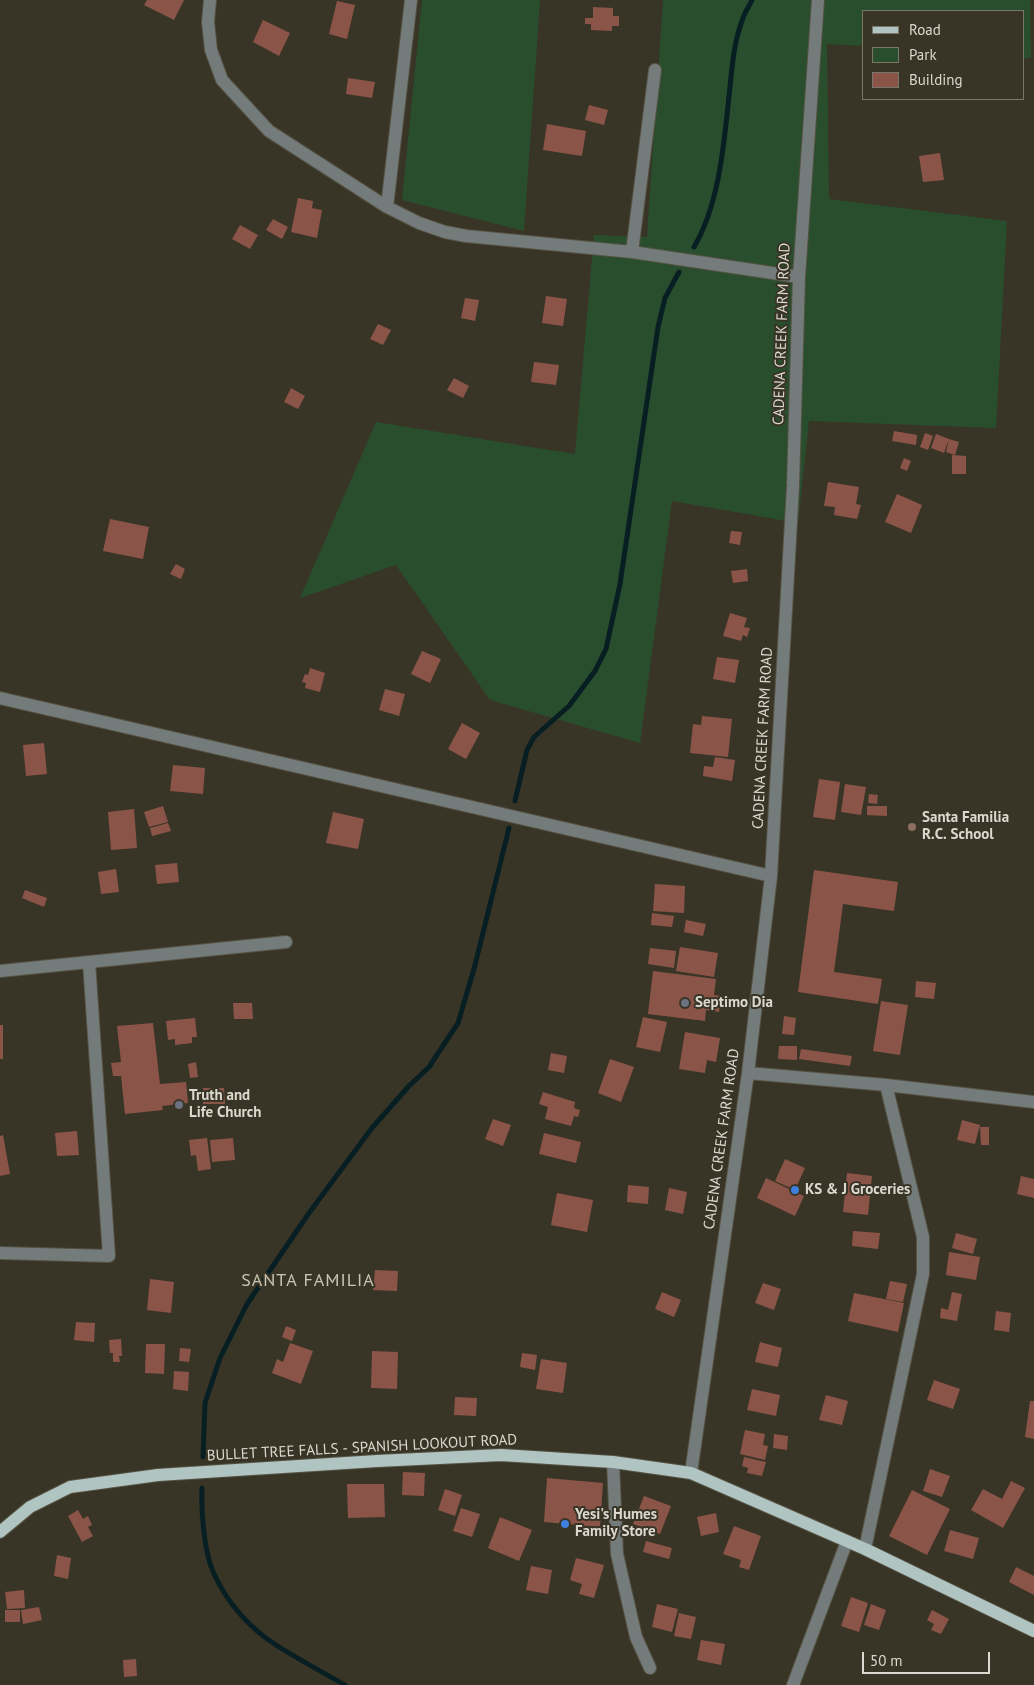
<!DOCTYPE html>
<html>
<head>
<meta charset="utf-8">
<style>
	body { margin:0 }
	#map { position:relative; width:1034px; height:1685px; overflow:hidden; background:#393526; font-family:"PT Sans",sans-serif }
	canvas { display:block }
	.legend { position:absolute; left:862px; top:10px; width:162px; height:90px; box-sizing:border-box; background:#393526; border:1px solid #7a766a; margin:0; padding:6px 9px; list-style:none; font-size:15px; color:#dbd8cf }
	.legend li { display:flex; align-items:center; gap:10px; height:25px }
	.legend b { width:25px; border:1px solid #7a766a }
	.scale { position:absolute; left:862px; top:1652px; width:128px; height:22px; box-sizing:border-box; border:2px solid #dbd8cf; border-top:0; padding-left:6px; font-size:15px; line-height:18px; white-space:nowrap; color:#dbd8cf; -webkit-text-stroke:4px #393526; paint-order:stroke }
</style>
</head>
<body>
<div id="map">
<canvas width="1034" height="1685"></canvas>
<ul class="legend">
<li><b style="height:6px;background:#b0c4c1"></b>Road</li>
<li><b style="height:14px;background:#294e2d"></b>Park</li>
<li><b style="height:14px;background:#8b5448"></b>Building</li>
</ul>
<div class="scale">50 m</div>
</div>
<script>
const context = document.querySelector('canvas').getContext('2d');
context.lineJoin = 'round';
function fillPath(path, color) { context.fillStyle = color; context.fill(path, 'evenodd'); }
function stroke(path, color, width, dash) { context.strokeStyle = color; context.lineWidth = width; context.lineCap = dash ? 'butt' : 'round'; context.setLineDash(dash || []); context.stroke(path); }
function drawText(font, color, halo, rows, align = 'center') {
  context.font = font + ' "PT Sans",sans-serif'; context.lineWidth = 4; context.setLineDash([]); context.textBaseline = 'middle'; context.strokeStyle = halo; context.fillStyle = color; for (const [text, x, y, turn = 0] of rows) {
    context.save(); context.translate(x, y); context.rotate((+turn || 0) * Math.PI / 180); context.textAlign = isNaN(turn) ? turn : align; if (halo) context.strokeText(text, 0, 0); context.fillText(text, 0, 0); context.restore();
  }
}
fillPath(new Path2D(`
	M422 0H540L524 231 402 200Z
	M663 0H1030L1031 58H1023V11H863V46L827 44 829 199 1007 221 996 428 809 421 798 523 672 501 640 743 490 700 396 565 300 598 376 422 575 454 594 235 647 237Z`), '#294e2d');
stroke(new Path2D(`
	M694 247C719 205 724 144 729 96 732 70 733 45 742 21 744 13 749 7 752 0
	M515 801 527 750 534 737 569 706 595 671 606 649 620 584 658 327 665 298 679 272
	M203 1457 205 1403 220 1358 247 1304 309 1213 372 1128 408 1087 429 1067 458 1023 474 969 509 828
	M202 1488C201 1511 204 1553 214 1574 227 1602 249 1628 276 1645 298 1659 322 1672 345 1685`), '#071f23', 5);
fillPath(new Path2D(`
	M147 0H184L174 20 144 5Z
	M337 1 355 5 347 39 329 34Z
	M593 7 613 8V16H619V26H612V31L591 30V24H585V18H593Z
	M263 20 290 33 279 56 253 42Z
	M348 78 375 82 372 98 346 94Z
	M589 105 608 110 604 125 585 120Z
	M547 124 586 131 582 156 543 150Z
	M940 153 944 180 923 182 919 156Z
	M298 198 313 201 312 208 322 210 317 238 291 232Z
	M273 219 288 227 282 239 266 230Z
	M240 225 258 235 250 249 232 239Z
	M546 296 567 299 563 326 542 323Z
	M465 298 479 300 475 321 461 318Z
	M378 324 391 330 383 345 370 339Z
	M534 362 559 365 556 385 531 382Z
	M454 378 469 386 463 398 447 390Z
	M291 388 305 396 298 409 284 402Z
	M894 431 917 435 916 445 892 441Z
	M925 433 933 436 928 450 920 447Z
	M936 434 949 439 944 453 931 448Z
	M949 439 959 442 955 455 946 452Z
	M952 455 966 456V474H952Z
	M904 458 911 461 907 471 900 468Z
	M828 482 859 487 856 504 861 505 857 519 834 515 835 507 824 506Z
	M897 494 922 505 911 533 885 522Z
	M110 519 149 527 143 559 103 551Z
	M731 531 742 532 740 545 729 543Z
	M176 564 185 569 181 579 170 574Z
	M747 569 748 581 733 583 731 571Z
	M730 613 747 618 744 627 750 628 747 637 743 635 741 641 723 636Z
	M422 651 441 659 430 683 411 674Z
	M717 657 739 660 735 683 713 679Z
	M310 668 325 673 320 692 305 688 306 683 302 682 305 674 308 675Z
	M385 689 405 694 399 716 379 710Z
	M702 716 732 719 728 757 690 753 693 724 701 725Z
	M462 723 480 733 466 759 448 749Z
	M44 743 47 774 26 776 23 745Z
	M715 757 735 760 732 781 703 776 704 766 713 767Z
	M173 765 205 768 203 794 170 791Z
	M819 779 840 782 835 820 813 817Z
	M845 784 866 787 861 815 841 812Z
	M869 794 878 795 877 804 868 803Z
	M163 806 168 822 149 827 144 812Z
	M867 806H887V816L867 815Z
	M134 809 137 848 111 850 108 812Z
	M333 812 364 819 358 849 326 843Z
	M168 823 171 831 152 836 150 828Z
	M177 863 179 882 157 884 155 865Z
	M116 869 119 892 101 894 98 872Z
	M814 870 898 882 894 911 843 904 834 972 882 979 878 1004 798 992Z
	M655 884 685 886 684 913 653 911Z
	M25 890 47 898 44 907 22 898Z
	M652 913 674 916 672 927 651 925Z
	M686 920 706 924 703 936 684 932Z
	M680 947 718 953 714 977 676 971Z
	M650 948 676 951 674 968 648 964Z
	M653 971 716 979 714 995 721 996 719 1012 706 1010 705 1021 648 1014Z
	M916 981 936 983 934 999 915 997Z
	M881 1001 908 1005 900 1055 873 1051Z
	M233 1003H252L253 1019H234Z
	M784 1016 796 1018 794 1035 782 1034Z
	M643 1017 667 1022 660 1052 636 1047Z
	M195 1018 197 1037H192V1043L175 1045V1039L168 1040 166 1021Z
	M153 1023 160 1084 186 1082 188 1103 162 1106 163 1110 125 1114 121 1076H113L111 1063 121 1062 117 1026Z
	M0 1025H3V1059H0Z
	M685 1032 720 1038 716 1062 707 1060 705 1073 679 1069Z
	M779 1046H797V1060L778 1059Z
	M801 1049 852 1056 850 1066 799 1059Z
	M551 1053 567 1056 564 1073 548 1070Z
	M610 1059 634 1067 621 1102 598 1093Z
	M196 1062 198 1077 190 1078 188 1064Z
	M203 1088H224L225 1104H203Z
	M543 1092 575 1102 574 1108 580 1110 578 1117 574 1116 571 1126 545 1119 548 1107 539 1104Z
	M493 1119 511 1125 503 1146 485 1139Z
	M962 1120 980 1125 975 1144 957 1140Z
	M980 1127H989V1145H981Z
	M77 1131 79 1155 57 1156 55 1133Z
	M544 1133 581 1142 576 1163 539 1154Z
	M3 1135 10 1174 0 1176V1136Z
	M207 1138 211 1169 198 1171 196 1155 191 1156 189 1140Z
	M233 1138 235 1160 212 1162 210 1140Z
	M785 1159 805 1168 795 1190 775 1181Z
	M847 1173 872 1176 868 1215 843 1212Z
	M1021 1176 1034 1179V1198L1017 1194Z
	M766 1178 804 1196 795 1216 757 1198Z
	M628 1185 649 1187 648 1204 627 1202Z
	M669 1188 687 1192 683 1214 665 1210Z
	M557 1193 593 1200 587 1232 551 1225Z
	M853 1231 880 1233 878 1249 852 1246Z
	M956 1233 977 1239 973 1254 952 1248Z
	M949 1252 980 1257 976 1280 946 1275Z
	M375 1270 398 1271 397 1291 373 1290Z
	M150 1279 174 1282 171 1313 147 1310Z
	M890 1281 907 1284 903 1302 886 1299Z
	M763 1283 781 1289 774 1310 755 1303Z
	M662 1292 681 1300 674 1317 655 1309Z
	M952 1292 962 1294 957 1321 940 1318 941 1308 948 1310Z
	M854 1293 904 1303 898 1332 848 1321Z
	M996 1311 1011 1313 1009 1332 994 1330Z
	M76 1322 95 1323 94 1342 74 1340Z
	M286 1326 296 1330 292 1341 282 1337Z
	M121 1339 122 1356H119L120 1362H113V1353H110L109 1340Z
	M760 1342 782 1348 778 1367 755 1362Z
	M290 1343 313 1351 301 1384 272 1373 277 1359 283 1362Z
	M146 1344H165L164 1374 145 1373Z
	M180 1348 191 1349 189 1362 179 1361Z
	M372 1351 398 1352 397 1389 371 1388Z
	M522 1353 537 1355 535 1370 520 1367Z
	M541 1359 567 1363 563 1393 536 1389Z
	M174 1371 189 1372 188 1391 173 1389Z
	M934 1380 960 1389 953 1409 927 1400Z
	M752 1389 780 1395 776 1416 747 1410Z
	M826 1395 848 1401 842 1425 819 1420Z
	M455 1397 477 1398 476 1416 454 1415Z
	M1030 1401H1034V1439L1025 1437Z
	M745 1430 765 1434 763 1445 768 1446 765 1460 740 1454Z
	M774 1434 788 1436 787 1450 773 1448Z
	M744 1457 766 1462 762 1476 747 1473 748 1468 742 1466Z
	M930 1469 950 1476 942 1497 923 1491Z
	M403 1472 425 1473 424 1496 402 1495Z
	M547 1478 603 1483 600 1527 544 1522Z
	M1011 1481 1025 1488 1003 1528 971 1510 983 1489 1002 1499Z
	M347 1484H384L385 1517 348 1518Z
	M445 1489 462 1495 455 1516 438 1510Z
	M912 1490 950 1509 927 1555 889 1536Z
	M644 1496 671 1506 660 1534 633 1524Z
	M461 1508 480 1514 472 1537 453 1531Z
	M78 1510 83 1519 88 1516 92 1525 88 1527 93 1536 82 1542 68 1516Z
	M716 1513 719 1532 701 1536 697 1517Z
	M500 1517 532 1530 519 1561 488 1548Z
	M734 1526 761 1536 749 1570 739 1567 741 1560 723 1554Z
	M950 1530 979 1538 973 1559 944 1551Z
	M646 1541 672 1548 669 1559 643 1552Z
	M57 1555 71 1558 68 1579 54 1576Z
	M576 1558 604 1565 594 1598 579 1594 582 1584 570 1580Z
	M531 1566 552 1570 548 1594 526 1590Z
	M1016 1567 1034 1576V1595L1009 1582Z
	M24 1590 25 1608 7 1609 5 1592Z
	M851 1597 868 1603 859 1632 841 1626Z
	M657 1604 678 1609 672 1632 652 1627Z
	M871 1604 886 1610 879 1630 864 1625Z
	M39 1607 42 1620 23 1624 21 1610Z
	M5 1610H20V1622H5Z
	M932 1610 949 1619 941 1634 931 1630 934 1624 927 1620Z
	M679 1613 696 1617 691 1639 674 1636Z
	M701 1640 725 1644 721 1665 697 1660Z
	M136 1659 137 1676 124 1677 123 1660Z`), '#8b5448');
const minor = new Path2D(`
	M210 0 208 22 211 50 222 80 269 131 387 207 419 223 445 232 466 236 632 252 799 277
	M387 207 411 0
	M632 252 655 70
	M0 698 771 876
	M0 971 286 942
	M748 1073 886 1085 1034 1102
	M0 1253 109 1256 89 962
	M613 1462 617 1554 636 1637 650 1668
	M691 1473 748 1073 771 876 793 486 799 277 818 0
	M865 1549 923 1274V1237L886 1085
	M793 1685 847 1541`);
const major = new Path2D(`
	M0 1532 30 1507 70 1487 158 1475 377 1461 501 1455 613 1462 691 1473 865 1549 1034 1631`);
stroke(minor, '#565244', 14);
stroke(major, '#565244', 14);
stroke(minor, '#737c7b', 12);
stroke(major, '#b0c4c1', 12);
for (const [x, y, r, color] of [
	[912,827,5,"#8d6e63"],
	[685,1003,5,"#6b7280"],
	[179,1105,5,"#6b7280"],
	[795,1190,5,"#3f7fe0"],
	[565,1524,5,"#3f7fe0"]
]) { const dot = new Path2D(); dot.arc(x, y, r, 0, 2 * Math.PI); context.fillStyle = color; context.fill(dot); stroke(dot, '#393526', 2); }
drawText('15px', '#dbd8cf', '#393526', [
	["CADENA CREEK FARM ROAD",782,334,-88],
	["CADENA CREEK FARM ROAD",763,738,-87],
	["CADENA CREEK FARM ROAD",722,1139,-82],
	["BULLET TREE FALLS - SPANISH LOOKOUT ROAD",362,1448,-3]
]);
drawText('bold 15px', '#dbd8cf', '#393526', [
	["Santa Familia",922,818],
	["R.C. School",922,835],
	["Septimo Dia",695,1003],
	["Truth and",189,1096],
	["Life Church",189,1113],
	["KS & J Groceries",805,1190],
	["Yesi's Humes",575,1515],
	["Family Store",575,1532]
], 'left');
context.letterSpacing = '1px';
drawText('18px', '#cbc6b3', '#393526', [
	["SANTA FAMILIA",308,1281]
]);
context.letterSpacing = '0px';
</script>
</body>
</html>
